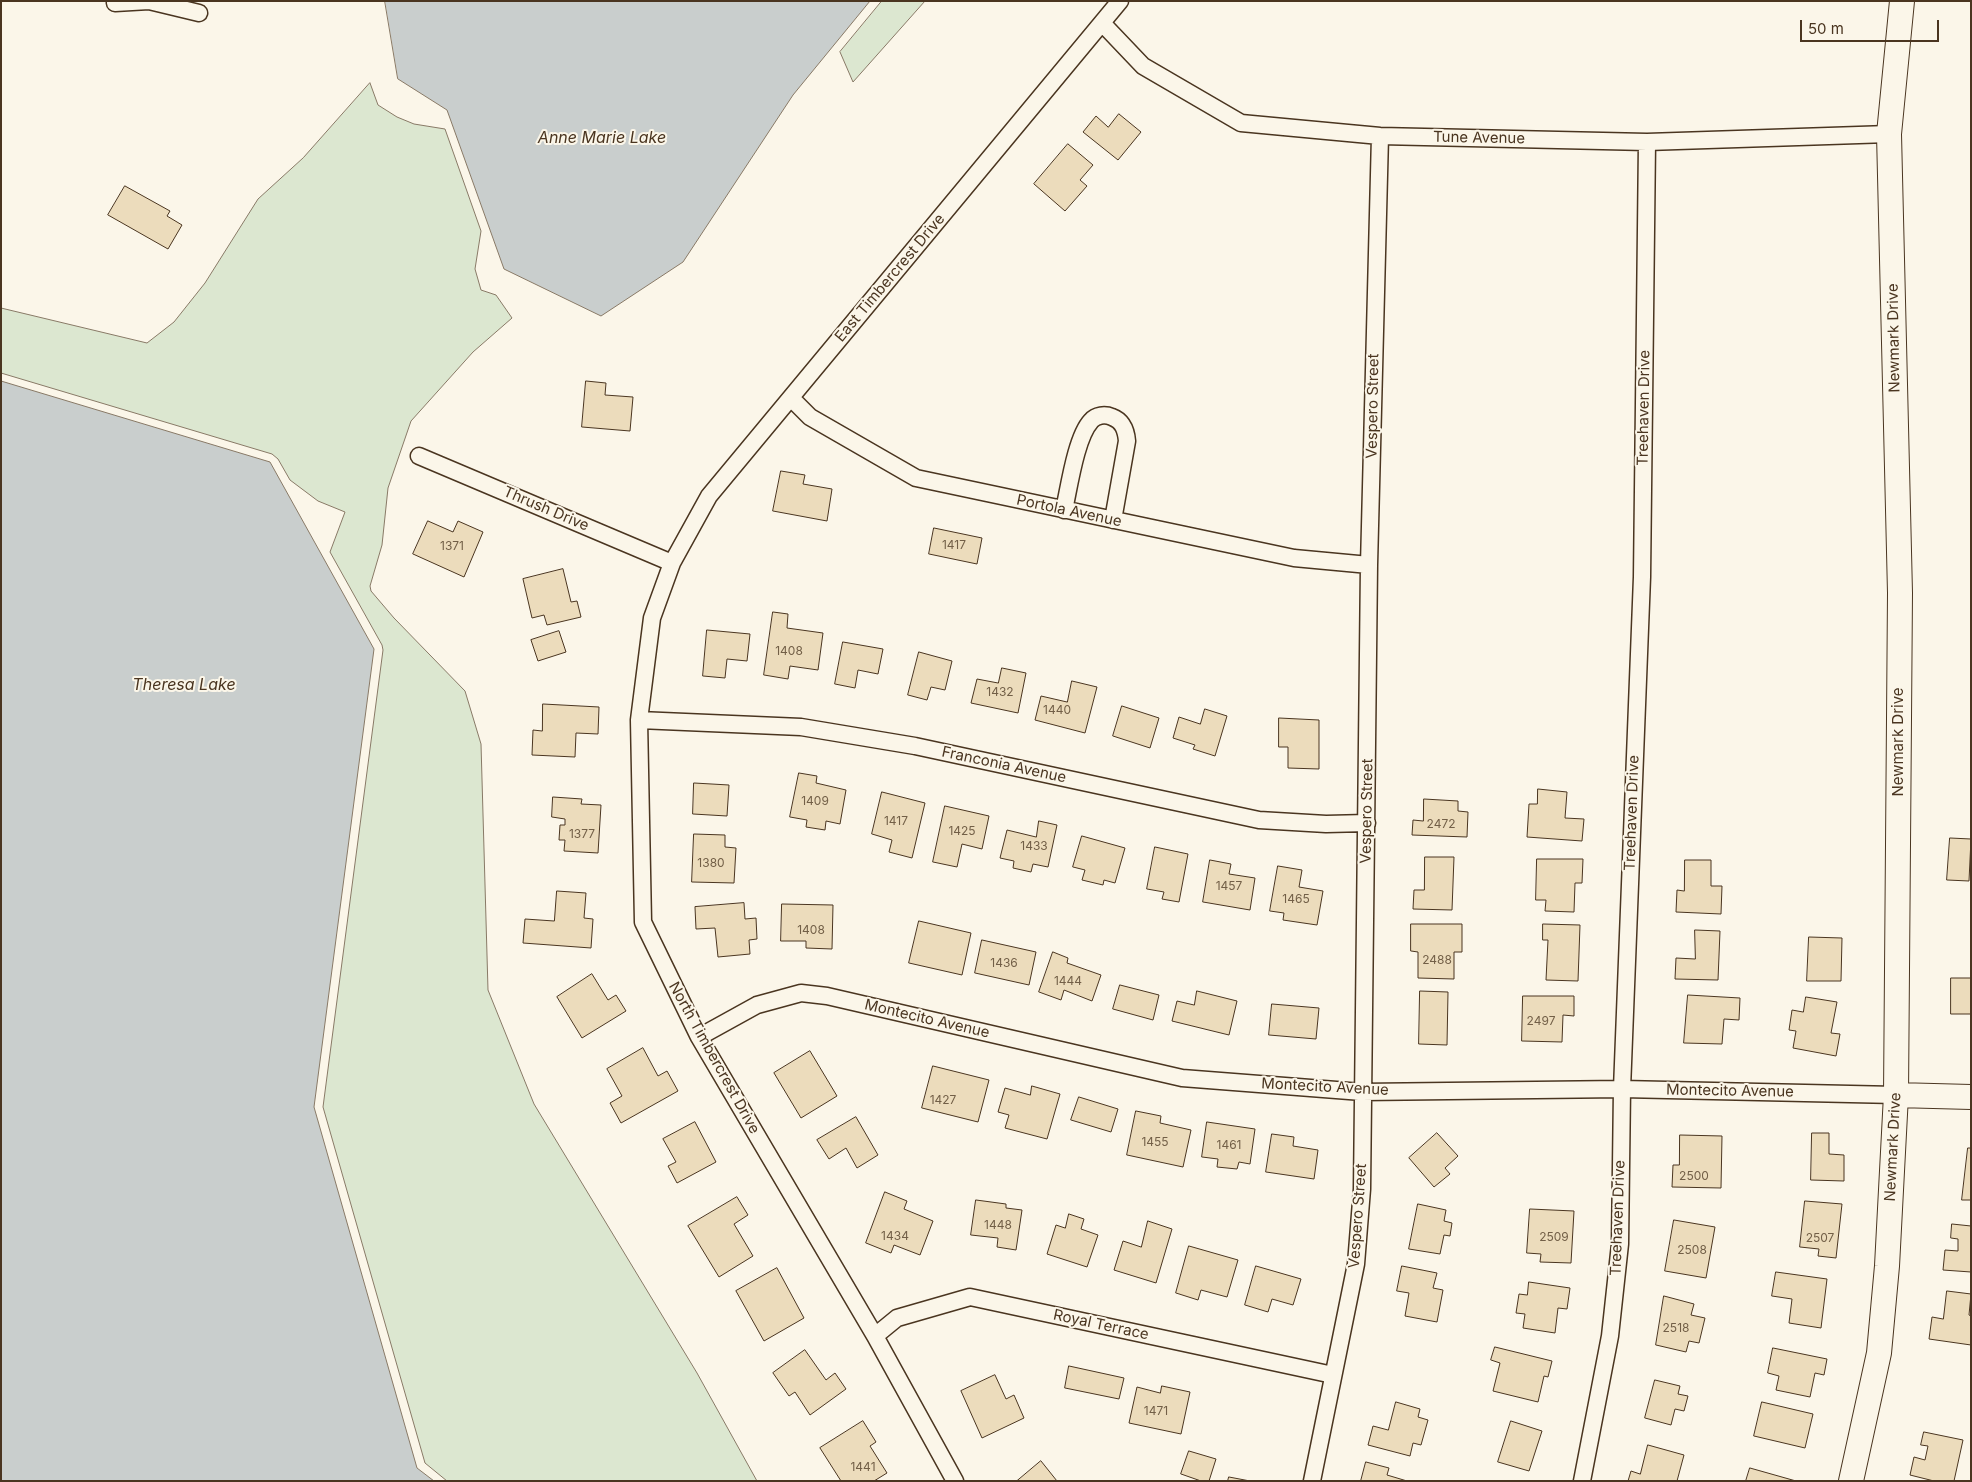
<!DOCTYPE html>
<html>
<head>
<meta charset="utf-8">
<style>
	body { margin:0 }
	#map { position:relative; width:1972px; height:1482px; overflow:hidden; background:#fbf6e9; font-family:Inter,sans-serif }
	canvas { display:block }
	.frame { position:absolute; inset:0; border:2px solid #4a3520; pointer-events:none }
	.scale { position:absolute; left:1800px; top:20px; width:139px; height:22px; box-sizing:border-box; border:2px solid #4a3520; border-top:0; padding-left:6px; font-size:15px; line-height:18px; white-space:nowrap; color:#4a3520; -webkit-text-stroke:4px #fbf6e9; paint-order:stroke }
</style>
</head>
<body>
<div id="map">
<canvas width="1972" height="1482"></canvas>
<div class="frame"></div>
<div class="scale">50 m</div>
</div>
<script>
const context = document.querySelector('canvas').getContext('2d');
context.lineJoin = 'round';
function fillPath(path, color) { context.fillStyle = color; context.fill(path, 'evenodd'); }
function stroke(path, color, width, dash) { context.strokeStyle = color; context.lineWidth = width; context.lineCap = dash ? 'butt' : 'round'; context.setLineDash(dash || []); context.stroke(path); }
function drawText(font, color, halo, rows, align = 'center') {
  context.font = font + ' Inter,sans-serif'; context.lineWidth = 4; context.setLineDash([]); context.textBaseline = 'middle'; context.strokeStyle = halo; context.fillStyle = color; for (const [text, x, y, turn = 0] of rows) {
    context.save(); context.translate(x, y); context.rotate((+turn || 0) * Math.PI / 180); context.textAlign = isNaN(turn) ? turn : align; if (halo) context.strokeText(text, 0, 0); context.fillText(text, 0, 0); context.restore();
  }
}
const green = new Path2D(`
	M882 1H925L853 82 840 52Z
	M370 83 378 105 397 117 414 124 445 129 481 231 475 269 481 290 496 295 512 318 473 352 411 421 388 488 382 545 370 586 371 591 394 618 465 691 481 744 488 990 534 1104 697 1373 757 1481H447L425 1463 323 1107 383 650 382 645 330 552 345 512 318 501 290 480 278 459 272 454 1 373V308L147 343 174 322 205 283 258 199 303 158Z`);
fillPath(green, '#dce7d0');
stroke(green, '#887966', 1);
const water = new Path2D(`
	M385 1H870L793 95 683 262 601 316 504 269 447 110 398 79Z
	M1 381 270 462 374 649 314 1107 417 1468 434 1481H1Z`);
fillPath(water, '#c9cecd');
stroke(water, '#887966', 1);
const building = new Path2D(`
	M1119 114 1141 132 1118 160 1083 132 1096 116 1108 127Z
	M1068 144 1093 165 1080 180 1087 186 1065 211 1034 184Z
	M125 186 170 211 167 216 182 225 168 249 108 215Z
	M586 381 606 383 605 395 633 397 630 431 582 427Z
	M781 471 805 475 803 484 832 489 827 521 773 511Z
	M428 521 453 532 458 521 483 532 464 577 413 554Z
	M934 528 982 538 977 564 929 554Z
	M563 569 571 602 577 601 581 617 547 625 544 615 532 618 523 579Z
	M773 612 788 614 787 628 823 633 818 670 790 666 788 679 764 675Z
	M707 630 750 634 747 661 727 659 725 678 703 676Z
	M559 631 566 652 538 661 531 640Z
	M843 642 883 649 878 674 858 670 855 688 835 684Z
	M919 652 952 661 945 690 931 687 927 700 908 695Z
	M1002 668 1026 673 1018 713 971 703 977 679 998 683Z
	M1072 681 1097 687 1085 733 1035 720 1041 696 1067 702Z
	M543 704 599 707 598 734 576 733 575 757 532 755 533 730 542 731Z
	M1122 706 1159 718 1150 748 1113 736Z
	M1205 709 1227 716 1215 756 1193 749 1195 745 1173 738 1179 717 1200 724Z
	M1279 718 1319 720V769L1288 768V747H1279Z
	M799 773 817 776 816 783 846 790 840 824 826 821 825 830 806 827 807 820 790 817Z
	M694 783 729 785 727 816 693 814Z
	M1538 789 1567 792 1565 818 1584 819 1582 841 1527 837 1529 804H1537Z
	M882 792 925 803 912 858 889 852 892 840 872 834Z
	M553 797 582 799 581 804 601 805 598 853 564 851 565 840H559L560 825H565V819L552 817Z
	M1424 799 1458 801V811L1468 812 1467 837 1412 835 1413 820 1423 821Z
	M945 806 989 816 982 849 962 844 957 867 933 862Z
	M1039 821 1057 825 1048 867 1033 864 1031 872 1013 868 1014 861 1000 858 1007 830 1036 837Z
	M694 834 725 835V847L736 848 734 883 692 882Z
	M1082 836 1125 848 1115 883 1104 880 1103 885 1082 880 1085 870 1073 867Z
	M1950 838 1971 839 1969 881 1947 880Z
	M1155 847 1188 854 1179 902 1162 899 1164 892 1147 889Z
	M1425 857H1454L1452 910 1413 909 1414 890H1424Z
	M1537 859H1583L1582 883H1575L1574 912 1545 911 1546 900H1536Z
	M1210 860 1231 864 1229 874 1255 878 1250 910 1203 902Z
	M1685 860H1711V886H1722L1721 914 1676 912 1677 890 1684 891Z
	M1278 866 1302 870 1299 887 1323 891 1317 925 1283 920 1284 913 1270 911Z
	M557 891 586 893 584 918 593 919 591 948 523 943 525 919 554 921Z
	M744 903 745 919 756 918 757 939 749 940 750 954 718 957 715 928 696 929 695 907Z
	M782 904 833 905 832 949 806 948V941H781Z
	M919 921 971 933 962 975 909 963Z
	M1411 924H1462V952H1454V979L1418 978V952L1411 951Z
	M1543 924 1580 925 1578 981 1546 980 1548 940H1543Z
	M1695 930 1720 931 1718 980 1675 979 1676 958 1695 959Z
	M1809 937 1842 938 1841 981H1807Z
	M982 940 1036 952 1029 985 975 973Z
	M1053 952 1068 958 1067 963 1101 975 1092 1001 1064 990 1061 1000 1039 992Z
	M592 974 608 1000 616 995 626 1011 582 1038 557 997Z
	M1951 978H1971V1014H1951Z
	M1120 985 1159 995 1153 1020 1113 1009Z
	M1197 991 1237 1001 1229 1035 1172 1021 1177 1001 1194 1005Z
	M1420 991 1448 992 1447 1045 1419 1044Z
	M1688 995 1740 998 1739 1020 1724 1019 1722 1044 1684 1043Z
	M1523 996H1574V1016L1563 1015 1562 1042 1522 1041Z
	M1806 997 1837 1002 1831 1033 1840 1034 1836 1056 1793 1048 1796 1031 1789 1030 1792 1010 1803 1012Z
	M1272 1004 1319 1008 1316 1039 1269 1035Z
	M643 1048 658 1076 667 1071 678 1091 621 1123 610 1103 622 1096 607 1069Z
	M810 1051 837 1096 801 1118 774 1073Z
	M933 1066 989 1080 978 1122 922 1108Z
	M1032 1086 1060 1094 1047 1139 1005 1128 1009 1115 998 1112 1005 1088 1030 1095Z
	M1079 1097 1118 1109 1111 1132 1071 1120Z
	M1136 1111 1161 1116 1160 1123 1191 1130 1183 1167 1127 1155Z
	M856 1117 878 1155 857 1168 846 1148 829 1159 817 1140Z
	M695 1122 716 1162 677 1183 668 1166 676 1162 663 1139Z
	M1207 1122 1255 1129 1250 1164 1239 1162 1237 1169 1217 1167 1218 1159 1202 1157Z
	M1437 1133 1458 1156 1445 1168 1450 1174 1434 1187 1409 1158Z
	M1812 1133H1829V1154L1844 1155V1181L1811 1180Z
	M1272 1134 1294 1137 1293 1146 1318 1150 1314 1179 1266 1172Z
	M1680 1135 1722 1136 1721 1188 1672 1187 1673 1165H1679Z
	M1968 1148H1971V1200H1962Z
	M885 1192 907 1201 904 1209 933 1221 920 1255 894 1245 891 1253 866 1243Z
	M737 1197 748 1215 734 1224 753 1256 719 1277 688 1226Z
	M976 1200 1006 1204V1208L1022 1210 1016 1250 997 1247 998 1238 971 1235Z
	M1805 1201 1842 1204 1836 1258 1818 1256 1819 1249 1800 1247Z
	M1418 1204 1446 1210 1444 1221 1452 1223 1450 1236 1444 1235 1440 1254 1409 1249Z
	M1530 1209 1574 1211 1571 1263 1540 1262 1541 1254 1527 1253Z
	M1069 1214 1084 1219 1081 1229 1098 1235 1087 1267 1047 1254 1056 1225 1065 1228Z
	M1674 1220 1715 1227 1706 1278 1665 1271Z
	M1148 1221 1172 1229 1156 1283 1114 1270 1123 1241 1141 1247Z
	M1952 1224 1971 1226V1272L1943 1270 1945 1250 1958 1251V1239L1951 1238Z
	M1189 1246 1238 1260 1227 1297 1201 1290 1198 1300 1176 1293Z
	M1256 1266 1301 1279 1293 1305 1272 1299 1268 1312 1245 1305Z
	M1402 1266 1437 1273 1433 1288 1443 1290 1437 1322 1405 1316 1409 1293 1397 1291Z
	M777 1268 804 1318 764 1341 736 1291Z
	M1776 1272 1827 1279 1821 1328 1789 1323 1792 1299 1772 1296Z
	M1529 1282 1570 1288 1567 1309 1558 1308 1555 1333 1523 1328 1525 1314 1516 1313 1519 1294 1527 1295Z
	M1947 1291 1971 1294 1969 1315 1971 1316V1345L1929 1339 1932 1317 1943 1319Z
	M1664 1296 1694 1304 1691 1315 1705 1318 1699 1343 1689 1341 1686 1352 1656 1345Z
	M1495 1347 1552 1361 1548 1377 1544 1376 1538 1402 1493 1391 1500 1363 1491 1360Z
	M1773 1348 1827 1359 1824 1375 1815 1373 1810 1397 1776 1390 1779 1376 1768 1373Z
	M805 1350 826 1380 835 1373 846 1389 810 1415 795 1392 789 1396 773 1373Z
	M1069 1366 1124 1378 1119 1399 1065 1388Z
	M995 1375 1006 1399 1014 1395 1024 1418 982 1438 961 1391Z
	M1655 1380 1680 1386 1678 1394 1688 1396 1684 1411 1675 1409 1671 1425 1645 1418Z
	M1162 1386 1190 1392 1181 1434 1129 1423 1137 1387 1160 1393Z
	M1396 1402 1420 1409 1418 1417 1428 1420 1421 1445 1413 1443 1410 1456 1368 1445 1373 1426 1388 1430Z
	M1762 1402 1813 1414 1805 1448 1754 1436Z
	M863 1421 876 1442 870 1446 887 1473 874 1481H841L820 1448Z
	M1511 1421 1542 1431 1529 1471 1498 1462Z
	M1924 1432 1963 1440 1954 1481H1934L1910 1475 1914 1457 1925 1460 1928 1446 1921 1445Z
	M1648 1445 1684 1455 1677 1481H1628L1631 1471 1640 1474Z
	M1189 1451 1216 1459 1209 1481H1201L1181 1474Z
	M1041 1461 1057 1481H1017Z
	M1366 1462 1389 1468 1387 1475 1407 1481H1361Z
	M1750 1468 1796 1481H1746Z
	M1229 1477 1250 1481H1228Z`);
fillPath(building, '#ecdcbc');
stroke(building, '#4a3520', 1);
const street = new Path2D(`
	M115 3 149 1 199 13
	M1103 24 1143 66 1241 123 1380 136 1647 142 1889 134
	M791 398 810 417 916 478 1294 558 1369 565
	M419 456 672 563
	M1064 510C1069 488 1076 437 1091 421 1096 415 1105 414 1112 417 1123 421 1126 430 1127 441L1113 520
	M639 720 801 727 915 746 1259 820 1326 824 1367 823
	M699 1037 757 1005 801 993 827 996 1182 1078 1362 1092 1622 1089 1896 1095
	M875 1336 897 1318 970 1297 1333 1375
	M955 1481 875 1336 699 1037 643 922 639 720 652 618 672 563 709 496 1120 1
	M1312 1481 1356 1264 1362 1189 1369 565 1380 136
	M1582 1481 1610 1336 1620 1244 1622 1089 1642 577 1647 142`);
const secondary = new Path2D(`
	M1896 1095 1971 1097
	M1851 1481 1879 1353 1887 1266 1896 1095 1900 593 1889 134 1902 1`);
stroke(street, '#4a3520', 19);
stroke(secondary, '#4a3520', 26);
stroke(street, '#fbf6e9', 16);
stroke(secondary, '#fbf6e9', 24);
drawText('12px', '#725f47', null, [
	["1417",954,545],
	["1371",452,546],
	["1408",789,651],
	["1432",1000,692],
	["1440",1057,710],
	["1409",815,801],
	["1417",896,821],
	["2472",1441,824],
	["1425",962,831],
	["1377",582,834],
	["1433",1034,846],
	["1380",711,863],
	["1457",1229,886],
	["1465",1296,899],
	["1408",811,930],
	["2488",1437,960],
	["1436",1004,963],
	["1444",1068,981],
	["2497",1541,1021],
	["1427",943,1100],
	["1455",1155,1142],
	["1461",1229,1145],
	["2500",1694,1176],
	["1448",998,1225],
	["1434",895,1236],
	["2509",1554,1237],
	["2507",1820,1238],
	["2508",1692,1250],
	["2518",1676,1328],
	["1471",1156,1411],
	["1441",863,1467]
]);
drawText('15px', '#4a3520', '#fbf6e9', [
	["Tune Avenue",1479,138,1],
	["East Timbercrest Drive",890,278,-50],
	["Newmark Drive",1894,338,-91],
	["Vespero Street",1373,406,-89],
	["Treehaven Drive",1644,408,-89],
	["Thrush Drive",546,509,23],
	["Portola Avenue",1069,511,12],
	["Newmark Drive",1898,742,-90],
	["Franconia Avenue",1004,765,12],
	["Vespero Street",1367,811,-89],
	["Treehaven Drive",1632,813,-88],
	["Montecito Avenue",927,1019,13],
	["North Timbercrest Drive",714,1058,61],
	["Montecito Avenue",1325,1087,3],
	["Montecito Avenue",1730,1091,1],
	["Newmark Drive",1893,1147,-87],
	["Vespero Street",1358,1216,-86],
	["Treehaven Drive",1618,1218,-88],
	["Royal Terrace",1101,1325,12]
]);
drawText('italic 16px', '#4a3520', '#fbf6e9', [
	["Anne Marie Lake",602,138],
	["Theresa Lake",184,685]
]);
</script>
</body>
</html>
